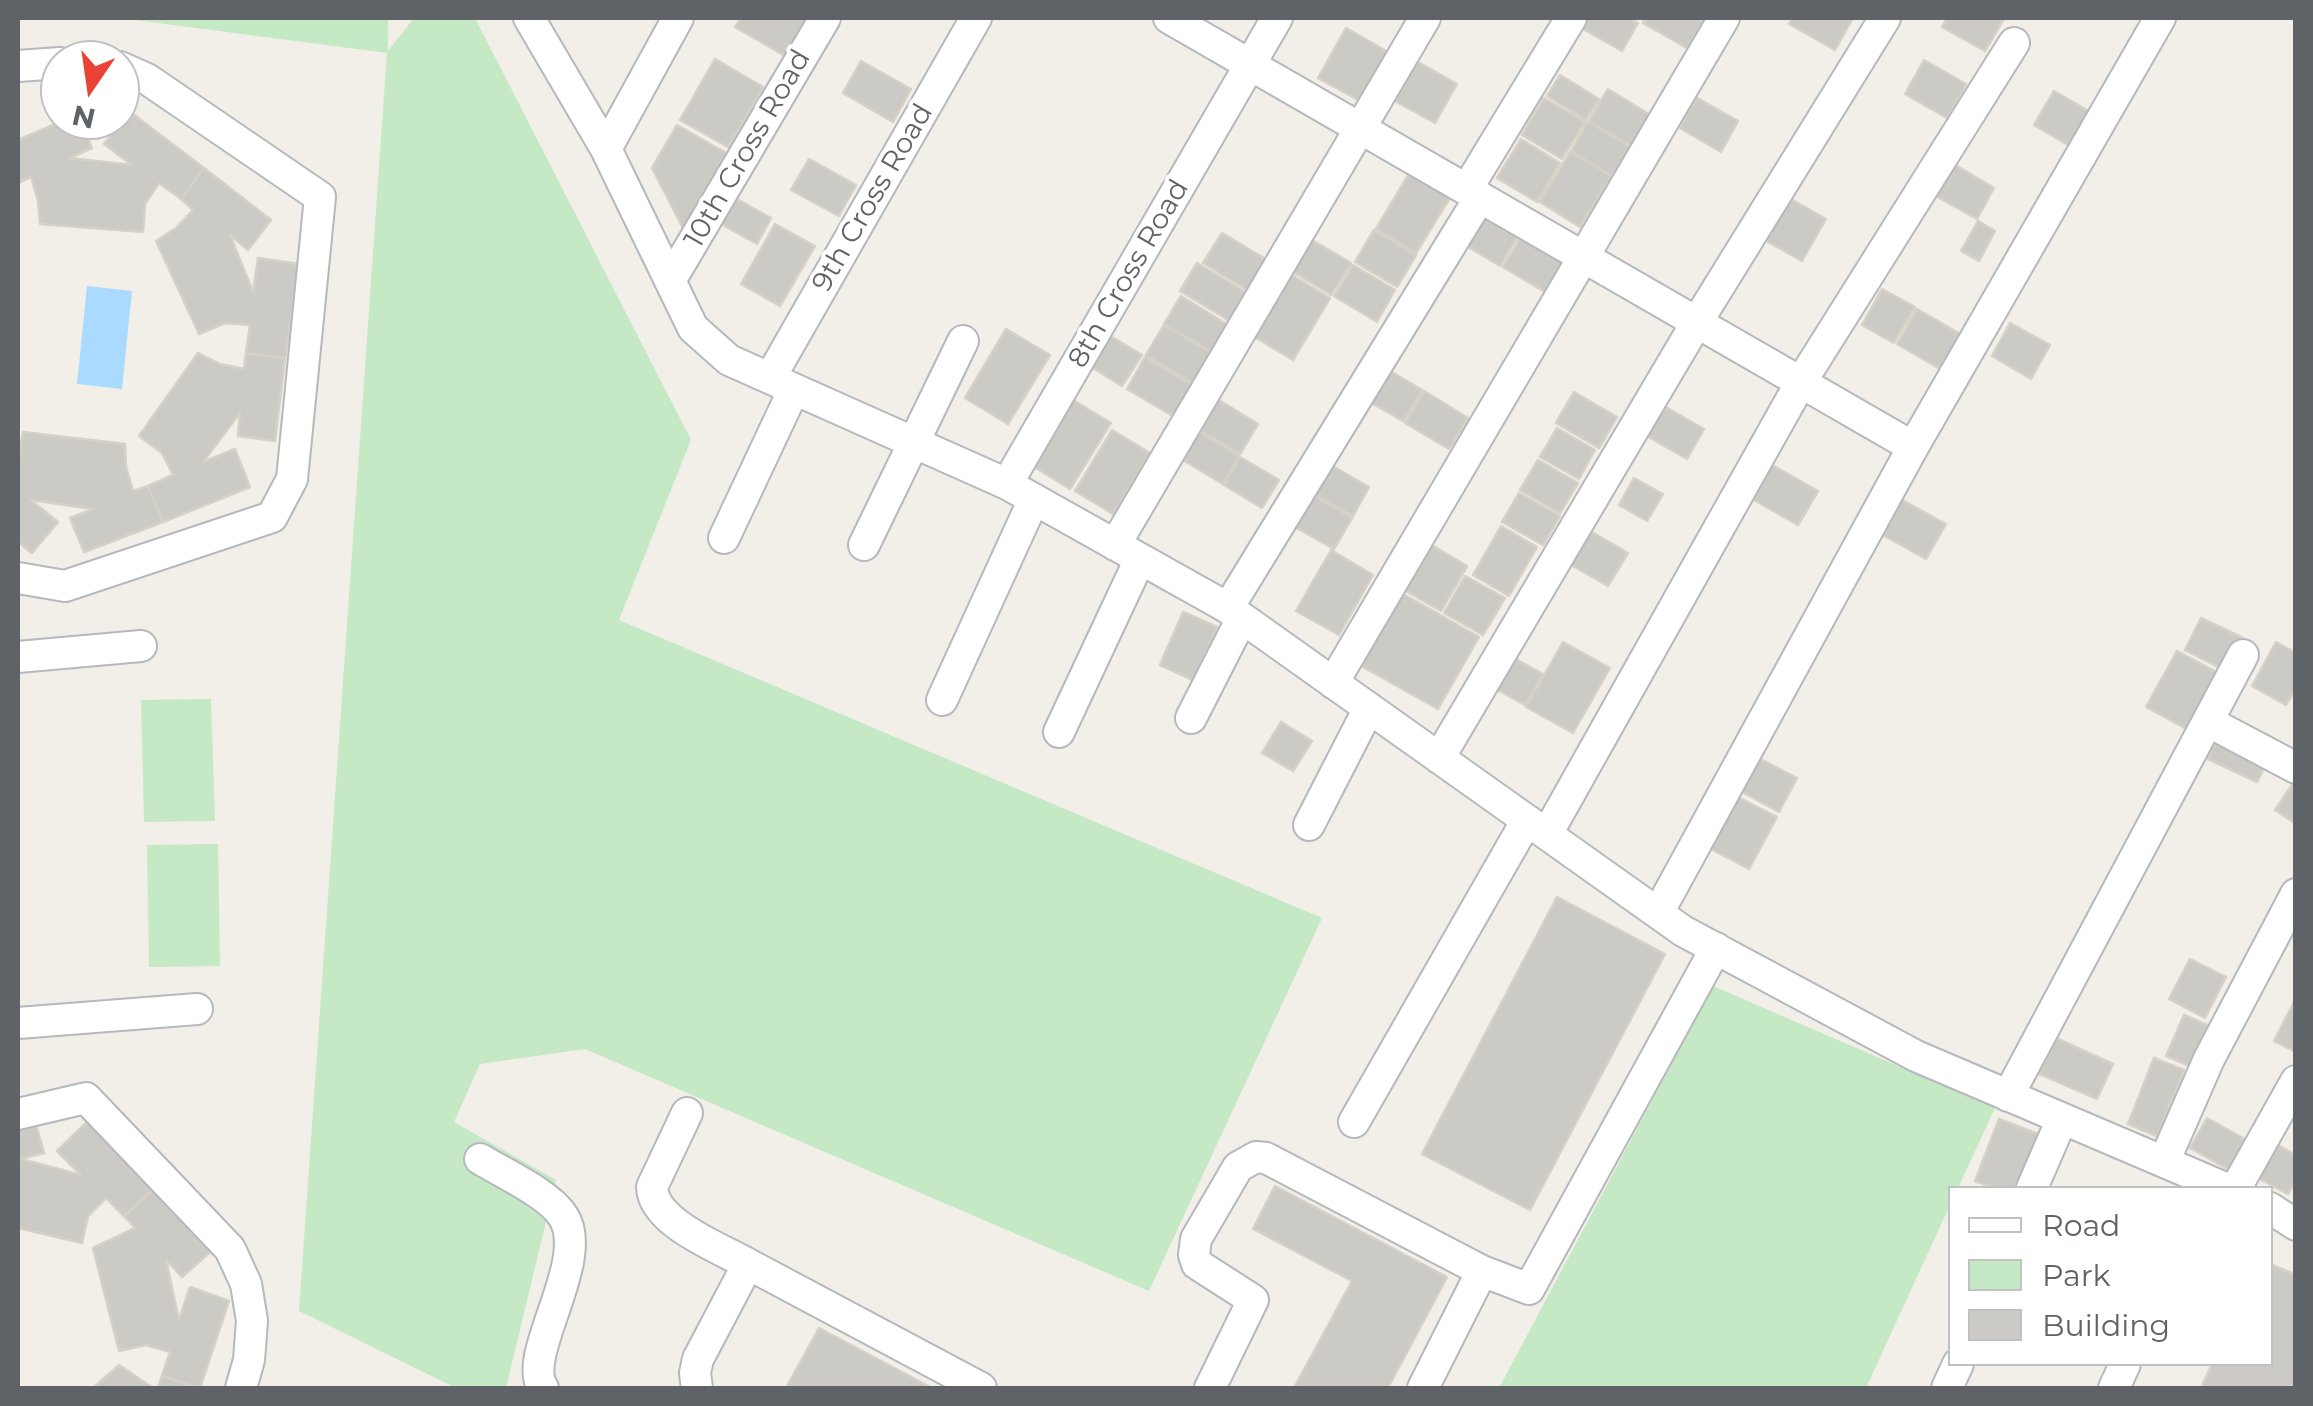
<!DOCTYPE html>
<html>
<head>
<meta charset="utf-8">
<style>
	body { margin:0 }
	#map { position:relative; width:2313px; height:1406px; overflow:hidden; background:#f1efe8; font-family:Montserrat,sans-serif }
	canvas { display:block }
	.frame { position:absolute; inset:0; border:20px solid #5f6368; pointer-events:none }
	.legend { position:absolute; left:1948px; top:1186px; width:325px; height:180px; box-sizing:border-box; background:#fff; border:2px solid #bfc1c3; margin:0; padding:12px 18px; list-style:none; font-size:30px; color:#5f6368 }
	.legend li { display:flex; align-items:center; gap:20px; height:50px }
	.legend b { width:50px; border:2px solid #bfc1c3 }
	.north { position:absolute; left:40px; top:40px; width:100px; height:100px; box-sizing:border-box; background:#fff; border:2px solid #bfc1c3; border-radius:50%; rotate:193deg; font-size:28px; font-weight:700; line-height:40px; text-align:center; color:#5f6368 }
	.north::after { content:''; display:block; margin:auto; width:35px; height:45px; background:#ea4335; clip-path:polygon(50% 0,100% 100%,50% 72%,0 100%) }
</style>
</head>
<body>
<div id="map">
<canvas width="2313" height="1406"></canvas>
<div class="frame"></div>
<ul class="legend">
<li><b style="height:12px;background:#fff"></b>Road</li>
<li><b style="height:28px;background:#c5e8c5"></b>Park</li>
<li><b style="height:28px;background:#cccac5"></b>Building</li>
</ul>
<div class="north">N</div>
</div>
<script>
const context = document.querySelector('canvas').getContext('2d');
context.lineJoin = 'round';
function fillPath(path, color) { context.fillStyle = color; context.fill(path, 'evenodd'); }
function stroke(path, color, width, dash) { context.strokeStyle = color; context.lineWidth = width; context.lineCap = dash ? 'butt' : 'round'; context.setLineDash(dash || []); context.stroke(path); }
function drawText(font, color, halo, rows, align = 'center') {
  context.font = font + ' Montserrat,sans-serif'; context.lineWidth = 8; context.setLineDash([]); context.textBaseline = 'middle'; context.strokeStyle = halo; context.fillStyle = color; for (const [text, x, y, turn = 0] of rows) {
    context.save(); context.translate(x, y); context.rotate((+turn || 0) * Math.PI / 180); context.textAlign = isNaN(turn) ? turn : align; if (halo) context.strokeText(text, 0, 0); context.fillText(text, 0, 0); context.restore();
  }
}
fillPath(new Path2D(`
	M120 18H388V51L414 18H475L691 440 619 620 1322 918 1149 1291 585 1049 480 1064 454 1122 556 1180 506 1388H456L299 1311 387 53Z
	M211 699 215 821 144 822 141 700Z
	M218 844 220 966 149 967 147 845Z
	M1713 986 1995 1108 1958 1188H1950V1205L1866 1388H1499Z`), '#c5e8c5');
fillPath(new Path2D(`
	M87 286 132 291 122 389 77 384Z`), '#aadaff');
const building = new Path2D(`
	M741 18H799L805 21 785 56 735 27Z
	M1583 18H1629L1638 23 1622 51 1578 26Z
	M1646 18H1705L1687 48 1643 23Z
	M1793 18H1853L1835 50 1789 24Z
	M1947 18H1998L2003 20 1985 51 1942 27Z
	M1346 28 1388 52 1360 101 1318 78Z
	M715 59 763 87 728 147 680 120Z
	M1924 60 1966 84 1947 118 1905 94Z
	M861 61 911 89 893 122 843 93Z
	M1418 62 1457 84 1435 123 1395 101Z
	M1560 75 1599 99 1586 120 1547 96Z
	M1608 89 1650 115 1631 146 1589 121Z
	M2054 91 2097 116 2077 150 2034 125Z
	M1544 98 1585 122 1562 159 1522 135Z
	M1697 98 1738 121 1721 152 1680 128Z
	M129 111 204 168 181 199 159 183 145 204 143 232 40 224 38 201 31 177 18 183V140L65 120H79L92 148 70 158 132 165 104 144Z
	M1588 122 1630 147 1612 176 1571 151Z
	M677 125 726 153 683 228 652 168Z
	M1521 139 1560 163 1537 202 1497 178Z
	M1570 152 1611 176 1580 227 1540 202Z
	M809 159 856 185 839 216 791 190Z
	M1952 163 1994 188 1977 219 1934 195Z
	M204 168 271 220 248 250 230 235 253 292 258 258 299 264 285 358 246 353 250 325 225 323 199 334 156 241 176 228 193 210 181 199Z
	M1410 172 1451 196 1416 253 1376 229Z
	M1787 197 1826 219 1802 261 1763 239Z
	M735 198 771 218 757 244 721 224Z
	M1480 213 1518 236 1500 266 1462 243Z
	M1978 221 1995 231 1979 261 1961 251Z
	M775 224 815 246 780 306 741 284Z
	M1374 230 1416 255 1397 287 1355 262Z
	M1222 233 1267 260 1249 291 1203 263Z
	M1521 237 1563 262 1545 292 1503 267Z
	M1312 240 1351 263 1331 295 1293 272Z
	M1197 263 1247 293 1230 321 1180 291Z
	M1353 265 1395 290 1377 322 1334 296Z
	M1290 274 1330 298 1293 360 1253 336Z
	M1882 289 1915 307 1894 343 1862 325Z
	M1181 296 1228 325 1212 352 1164 324Z
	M1917 309 1962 335 1942 370 1897 344Z
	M2010 323 2050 345 2031 379 1992 356Z
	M1164 325 1211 353 1193 383 1146 355Z
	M1006 329 1050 355 1008 424 965 398Z
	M1102 331 1142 355 1122 386 1083 362Z
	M198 353 220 364 244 369 246 353 285 358 275 441 238 436 240 413 203 462 235 449 250 487 163 522 148 486 173 475 162 453 139 436Z
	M1145 357 1192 385 1173 416 1127 389Z
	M1382 366 1422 390 1403 421 1363 398Z
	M1424 391 1468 418 1449 449 1405 423Z
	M1574 392 1617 417 1599 448 1556 423Z
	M1068 397 1111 423 1070 489 1028 463Z
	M1217 399 1258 424 1240 454 1199 429Z
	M1662 405 1704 429 1687 459 1645 435Z
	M1557 428 1595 450 1579 479 1540 457Z
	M1112 430 1150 453 1113 514 1075 491Z
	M1198 431 1239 456 1223 484 1181 459Z
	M23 432 125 444 126 467 133 491 148 486 163 522 84 552 70 518 93 509 31 500 58 522 32 553 18 542V463Z
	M1240 457 1279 480 1262 508 1224 485Z
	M1322 460 1369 487 1353 516 1305 489Z
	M1538 460 1578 483 1560 513 1520 490Z
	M1772 465 1818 491 1798 525 1752 499Z
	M1634 478 1663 494 1647 521 1619 505Z
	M1304 490 1352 518 1334 549 1286 522Z
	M1519 493 1560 516 1543 545 1502 522Z
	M1902 500 1946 524 1926 559 1883 535Z
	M1501 526 1537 547 1509 596 1473 575Z
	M1583 527 1628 553 1608 586 1564 561Z
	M1425 541 1467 566 1441 611 1399 587Z
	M1331 550 1373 575 1339 635 1296 611Z
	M1465 576 1505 598 1483 635 1444 613Z
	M1398 591 1479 637 1438 709 1356 663Z
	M1183 612 1217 627 1193 680 1160 665Z
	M2201 618 2243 638 2226 671 2185 650Z
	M1563 642 1610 668 1573 733 1526 707Z
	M2276 642 2296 653V688L2286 705 2252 686Z
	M2177 651 2226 677 2194 733 2146 707Z
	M1512 657 1543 674 1525 705 1494 688Z
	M1281 722 1312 741 1293 771 1262 753Z
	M2218 737 2268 760 2257 782 2208 759Z
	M1749 753 1797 778 1779 812 1731 786Z
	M2296 779V824L2275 810Z
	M1738 797 1777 817 1749 869 1711 849Z
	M1557 897 1665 954 1530 1210 1422 1154Z
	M2190 959 2226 977 2205 1018 2169 999Z
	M2296 998V1052L2274 1041Z
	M2184 1015 2212 1027 2195 1068 2166 1056Z
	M2056 1038 2113 1064 2097 1099 2040 1074Z
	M2154 1058 2184 1070 2157 1136 2128 1124Z
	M34 1117 44 1153 21 1159 81 1175 57 1151 87 1122 153 1190 124 1216 106 1198 88 1216 82 1243 18 1228V1122Z
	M2207 1118 2250 1142 2233 1172 2190 1148Z
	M1999 1119 2038 1134 2017 1188H1994L1975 1181Z
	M2274 1143 2296 1155V1180L2288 1194 2256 1177Z
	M1275 1186 1447 1277 1388 1388H1294L1352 1281 1253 1229Z
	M153 1190 210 1252 182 1277 166 1260 179 1320 190 1287 229 1301 200 1388 162 1376 170 1352 146 1345 119 1351 93 1248 135 1228 124 1216Z
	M2270 1264 2296 1275V1388H2201L2212 1364H2270Z
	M819 1328 932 1388H786Z
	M119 1365 153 1388H93Z
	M162 1376 197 1388H158Z`);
fillPath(building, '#cccac5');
stroke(building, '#d6d1c6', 2.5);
const minor = new Path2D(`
	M529 18 606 149 693 328 729 360 1007 484 1228 608 1683 931 1916 1056 2225 1188
	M1169 18 1913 447
	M18 66 60 63
	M606 149 678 18
	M1467 189 1571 18
	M670 281 825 18
	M770 378 976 18
	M1007 484 1277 18
	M724 538 794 389
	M864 545 963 341
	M1115 545 1425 18
	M18 578 65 586 272 517 292 479 320 197 147 79 120 67
	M1228 608 1480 197
	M18 657 141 646
	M1333 683 1724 18
	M942 700 1034 499
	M1191 718 1242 618
	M2209 722 2296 768
	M1059 732 1140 559
	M1439 758 1697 322 1885 18
	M1309 825 1369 708
	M1547 834 1801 382 2014 43
	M1658 913 1913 447 2160 18
	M18 1023 197 1009
	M2008 1096 2243 655
	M687 1113 652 1187C653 1223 720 1248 748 1264
	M18 1114 86 1098 230 1249 246 1284 252 1321 249 1360 241 1388
	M1354 1122 1527 820
	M480 1159C503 1173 549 1194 563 1216 592 1260 520 1356 543 1388
	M2164 1162 2209 1059 2296 894
	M2032 1188 2062 1119
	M2236 1188 2296 1081
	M2270 1208 2296 1225
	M697 1388 695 1373 698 1359 748 1264 981 1388
	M1210 1388 1253 1300 1197 1264 1194 1255 1196 1239 1238 1167 1256 1157 1266 1158 1482 1271
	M1423 1388 1482 1271 1529 1289 1716 948
	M1947 1388 1958 1364
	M2114 1388 2125 1364`);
stroke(minor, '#b5b8bc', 34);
stroke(minor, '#fff', 30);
drawText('28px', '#5f6368', '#fff', [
	["10th Cross Road",748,149,-60],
	["9th Cross Road",873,198,-60],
	["8th Cross Road",1129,274,-60]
]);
</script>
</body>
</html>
